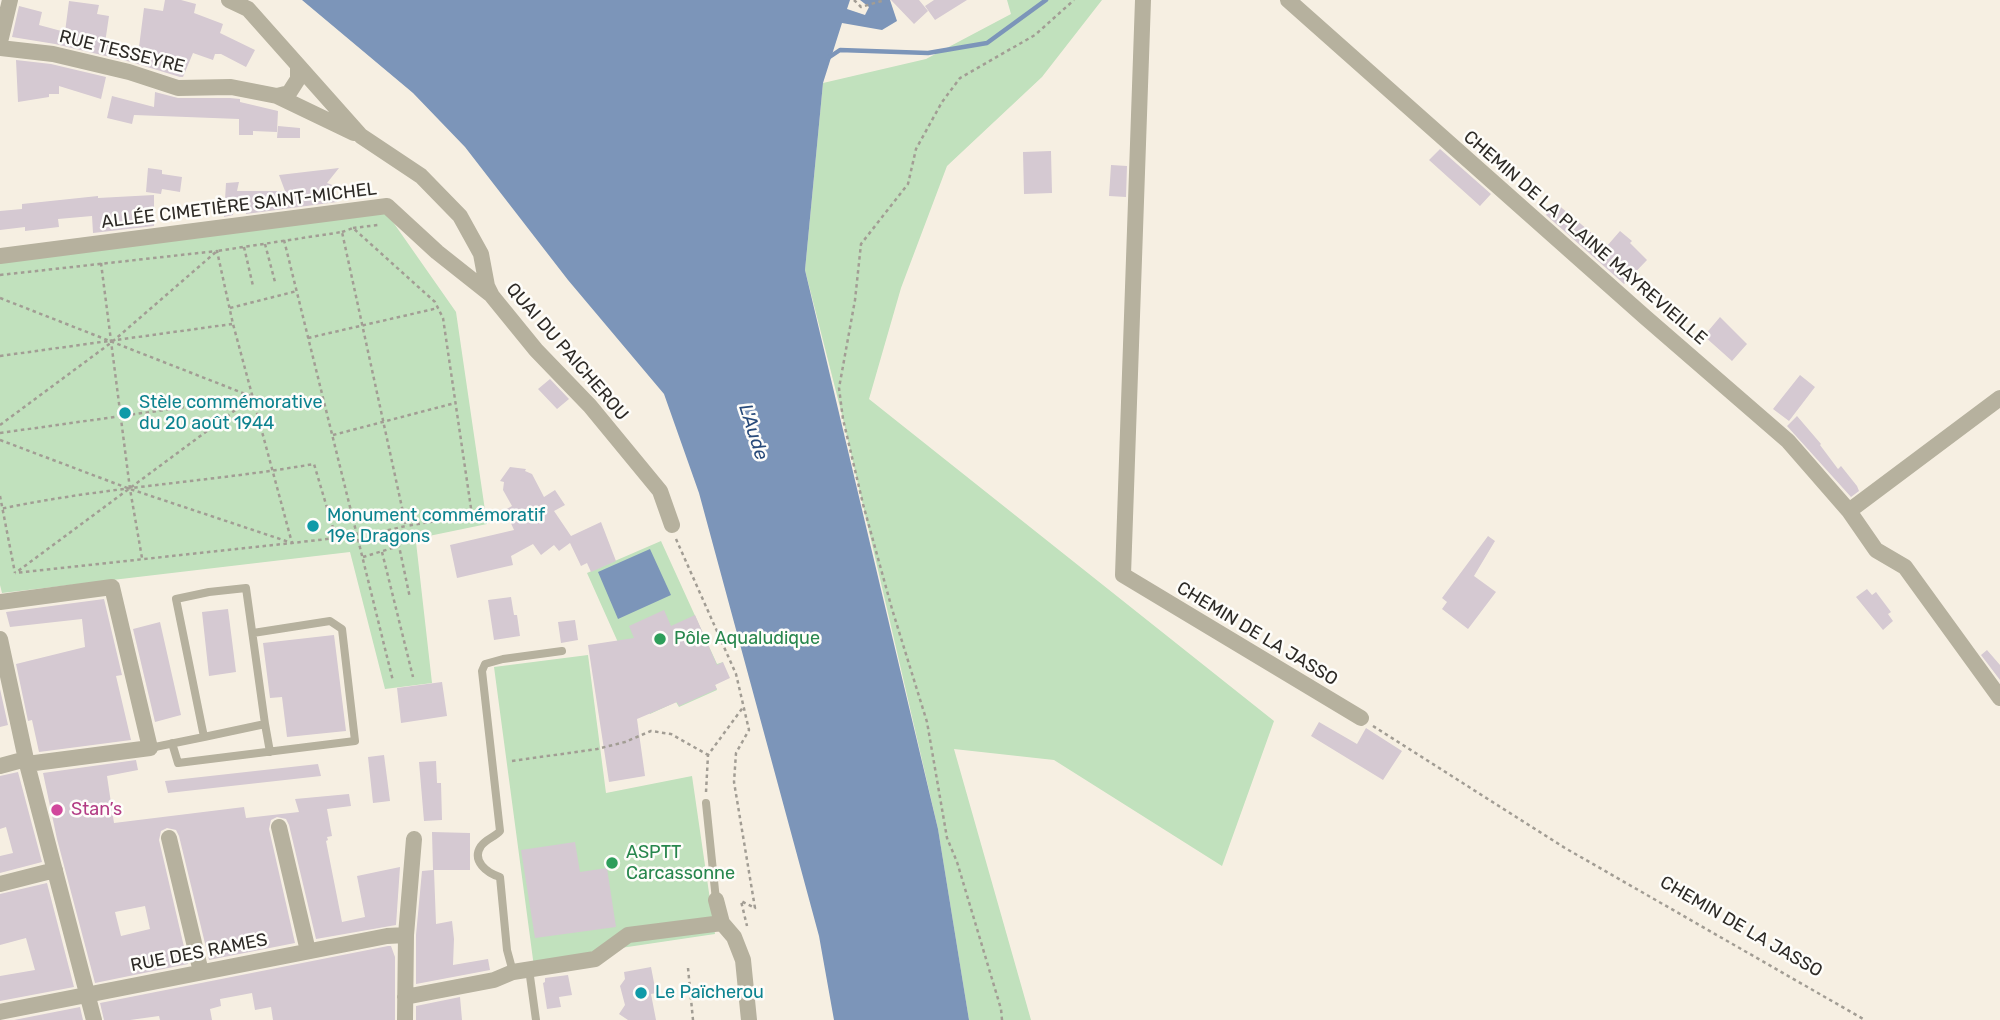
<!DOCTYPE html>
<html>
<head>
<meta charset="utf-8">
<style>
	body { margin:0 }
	canvas { display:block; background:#f6efe2 }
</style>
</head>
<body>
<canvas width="2000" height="1020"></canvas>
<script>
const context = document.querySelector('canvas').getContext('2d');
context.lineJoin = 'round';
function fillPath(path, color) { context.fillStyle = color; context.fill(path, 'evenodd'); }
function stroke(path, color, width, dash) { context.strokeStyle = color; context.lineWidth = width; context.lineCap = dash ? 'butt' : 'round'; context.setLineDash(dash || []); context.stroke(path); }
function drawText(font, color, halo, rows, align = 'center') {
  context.font = font + ' Rubik,sans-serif'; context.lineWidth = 5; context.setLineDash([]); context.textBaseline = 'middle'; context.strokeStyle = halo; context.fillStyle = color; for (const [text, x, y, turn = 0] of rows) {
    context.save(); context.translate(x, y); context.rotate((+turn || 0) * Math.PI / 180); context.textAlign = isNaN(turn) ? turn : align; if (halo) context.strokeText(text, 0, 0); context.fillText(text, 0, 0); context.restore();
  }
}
fillPath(new Path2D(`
	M1007 0H1102L1042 77 947 166 901 288 869 399 1274 721 1222 866 1054 760 954 749 1031 1020H969L938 829 843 419 805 270 823 83 926 59 1011 14Z
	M386 212 456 312 487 524 424 537V540L416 542 432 683 385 689 350 552 2 593 0 585V261Z
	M661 541 717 664 723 662 715 685 717 690 679 707 676 702 650 714 587 573Z
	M588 655 606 793 692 776 715 934 614 949 534 967 494 667Z`), '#c1e1bd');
fillPath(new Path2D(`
	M302 0H850L847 9 865 15 869 7 860 0H890L897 21 882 30 842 23 823 83 805 270 938 829 969 1020H834L819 936 699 493 664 394 568 280 465 147 413 93Z
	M650 549 671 595 618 619 598 572Z`), '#7c95b9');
stroke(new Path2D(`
	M828 58 840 50 928 53 987 43 1046 0`), '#7c95b9', 4.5);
fillPath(new Path2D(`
	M165 0H181L196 4 194 13 223 24 220 33 255 50 246 67 221 54H215L213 60 193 53 183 77H180L131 62 55 44 12 37 19 6 42 12 39 25 65 32 69 1 99 5 97 14 109 16 105 43 139 47 144 8 163 11Z
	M891 0H919L928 11 914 24Z
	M934 0H967L935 20 925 6Z
	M16 60 51 64 106 77 101 99 59 86V94H49V97L18 102Z
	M155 92 178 98H230L240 99V102L278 111 277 132 253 131V135H239V119L134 115 132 124 107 118 112 96 154 107Z
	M278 126 300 128V138H277Z
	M1440 149 1491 194 1480 206 1429 160Z
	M1051 151 1052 193 1024 194 1023 152Z
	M1111 165 1127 166 1126 197 1109 196Z
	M148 168 162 170V174L182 177 180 192 162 189 161 194 146 192Z
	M339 168 327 183 335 186 337 202 246 214V206L235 205 233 215 224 217 226 183 239 182 237 191H285L279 175Z
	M154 195V226L93 233 92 216 58 219 59 227 25 231V227L0 230V211L22 209V204L98 196V198Z
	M1556 203 1607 246 1620 231 1632 241 1630 243 1647 260 1624 284 1546 215Z
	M1720 317 1747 344 1732 361 1704 336Z
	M1800 375 1815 387 1789 421 1773 409Z
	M550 379 569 399 557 409 538 389Z
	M1797 416 1821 444 1820 445 1838 469 1841 466 1857 486 1859 491 1851 497 1787 426Z
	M510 467 526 469 525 471 532 474 544 497 555 490 565 505 554 511 571 536 601 522 616 561 591 572 587 563 581 566 570 543 559 551 554 545 541 555 533 544 511 556 513 565 457 578 450 545 514 530 505 510 512 506 503 490 504 482 500 481Z
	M1488 536 1495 541 1474 576 1496 592 1468 629 1442 609 1447 602 1442 598Z
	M1867 589 1872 595 1876 592 1891 612 1888 614 1893 621 1883 630 1856 597Z
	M511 597 514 615H517L520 636 494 640 488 600Z
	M104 599 122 675 116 676 131 740 39 752 32 720 28 721 16 664 85 647 82 619 10 627 6 612Z
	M228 609 236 672 209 676 202 612Z
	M664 610 671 626 695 615 717 665 723 662 730 678 715 685 717 689 679 706 677 702 637 719 645 776 609 782 588 645 634 638 629 626Z
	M575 620 578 640 561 643 558 622Z
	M160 622 181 715 155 722 133 629Z
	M334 635 346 731 287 737 282 697 270 698 263 643Z
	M1987 650 2000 665V680L1981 655Z
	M442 682 447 716 401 723 397 688Z
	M0 689 8 725 0 727Z
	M1319 722 1357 744 1366 728 1402 751 1383 780 1311 736Z
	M384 755 390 801 373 803 368 757Z
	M136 760 138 770 107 776 114 823 244 807 246 818 299 812 295 799 349 794 351 806 327 809 332 836 327 837 328 840 326 841 342 922 365 917 357 876 400 867 396 925 316 939 289 825 286 819 277 817 271 820 269 829 295 943 209 960 179 836 176 830 167 828 161 831 159 840 188 964 95 983 57 839 43 773ZM145 906 150 929 121 936 115 912Z
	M436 761 437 783H441L442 820 424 821 419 762Z
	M318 764 321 776 168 793 165 781Z
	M18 772 42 862 0 873V856L13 853 6 827 0 829V776Z
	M432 832 470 833V870H434L436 924 452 921 454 939 453 965 488 959 490 970 416 984V935L422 871 433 870Z
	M575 842 580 872 607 868 616 927 535 938 521 850Z
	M47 883 74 987 0 1001V976L35 970 26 938 0 945V894Z
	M388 946H391L395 957V1020H273L271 1007 255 1010 252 993 220 999 221 1006 210 1009 212 1020H160L159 1016 130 1020H104L100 1003Z
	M651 967 656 993 651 994 656 1020H628L619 1014 625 1005 620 986 625 979 624 972Z
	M568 975 572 995 559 997 561 1007 547 1009 543 983 545 982V978Z
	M460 997 462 1020H416V1006Z
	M80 1007 83 1020H14Z`), '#d5c9d2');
stroke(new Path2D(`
	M854 0 861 7 885 0
	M353 228 378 225
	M342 232 353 228 435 302 443 318 472 515 406 526
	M284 240 393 681
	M265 244 275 282
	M244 247 253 286
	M101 263 130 489 142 558
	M0 275 217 251 233 324 292 543 15 573
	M0 298 253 397 18 571
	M230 308 297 291
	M308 338 438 308
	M0 356 232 324
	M0 425 112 342 217 251 342 232 406 526 358 537
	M0 433 250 398
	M333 435 455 403
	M0 440 130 489 292 543 336 538 314 464C210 482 103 487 0 509
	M0 496 15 573
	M676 539 736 674 749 730 736 753 734 782 755 908 741 901 747 926
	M382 552 413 677
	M363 557 399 546 410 598
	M1373 726 1565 848 1865 1020
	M512 761 597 749 625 742 651 731 671 734 708 755
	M706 792 708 755 744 706
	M688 968 693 1020
	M1002 1020 1001 1009 957 862 947 838 927 722 892 609 863 504 843 419 839 388 855 300 861 244 908 184 916 149 942 102 960 78 1035 35 1074 0`), '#a29d94', 2.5, [3.5, 3.5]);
stroke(new Path2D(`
	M265 724 270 752
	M172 743 178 763 355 741 342 629 330 621 253 633
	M150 748 204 737 176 599 209 592 246 588 265 724 204 737
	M706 803 716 900
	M529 969 536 1020
	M513 972 507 950 500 877C487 873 471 861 481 846 486 839 495 837 500 831L482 671 485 664 503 659 562 651`), '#b6b19e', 8);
stroke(new Path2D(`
	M229 0 248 9 361 136 421 176 460 216 481 254 487 286 492 296 536 350 590 406 660 491 672 525
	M1143 0 1123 575 1361 718
	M1288 0 1645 317 1788 441 1849 511 2000 398
	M0 42 10 0
	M0 48 53 54 129 72 178 88 231 87 277 96 354 133
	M277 96 289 93 298 79V66
	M0 256 387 206 437 252 490 294
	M1849 511 1876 550 1905 567 2000 698
	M0 602 112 587 150 748 27 764
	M0 639 27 764 94 1020
	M0 766 26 759
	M279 827 308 951
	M169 838 201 972
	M0 884 55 870
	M716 900 722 923 734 937 743 960 749 1020
	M405 997 494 980 513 972 595 959 628 935 722 923
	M0 1012 387 936 406 935
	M405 1020 406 935 414 839`), '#b6b19e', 16);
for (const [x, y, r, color] of [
	[125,413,7,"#0f9aa8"],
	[313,526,7,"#0f9aa8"],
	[660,639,7,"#2e9e5b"],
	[57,810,7,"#d1479c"],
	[612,863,7,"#2e9e5b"],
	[641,993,7,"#0f9aa8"]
]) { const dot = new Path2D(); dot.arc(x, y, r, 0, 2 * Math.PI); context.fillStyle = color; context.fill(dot); stroke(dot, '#fefdfa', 2.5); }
drawText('18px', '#2d2a26', '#fefdfa', [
	["RUE TESSEYRE",122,52,14],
	["ALLÉE CIMETIÈRE SAINT-MICHEL",239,206,-7],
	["CHEMIN DE LA PLAINE MAYREVIEILLE",1585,238,41],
	["QUAI DU PAICHEROU",567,352,49],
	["CHEMIN DE LA JASSO",1257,634,31],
	["CHEMIN DE LA JASSO",1741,927,30],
	["RUE DES RAMES",199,953,-11]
]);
drawText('18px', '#0d838f', '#fefdfa', [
	["Stèle commémorative",139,403],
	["du 20 août 1944",139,424],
	["Monument commémoratif",327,516],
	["19e Dragons",327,537],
	["Le Païcherou",655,993]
], 'left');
drawText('18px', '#27864d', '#fefdfa', [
	["Pôle Aqualudique",674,639],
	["ASPTT",626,853],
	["Carcassonne",626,874]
], 'left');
drawText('18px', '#b23c85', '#fefdfa', [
	["Stan’s",71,810]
], 'left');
drawText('italic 19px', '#284a7a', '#fefdfa', [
	["L'Aude",753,432,72]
]);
</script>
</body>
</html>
